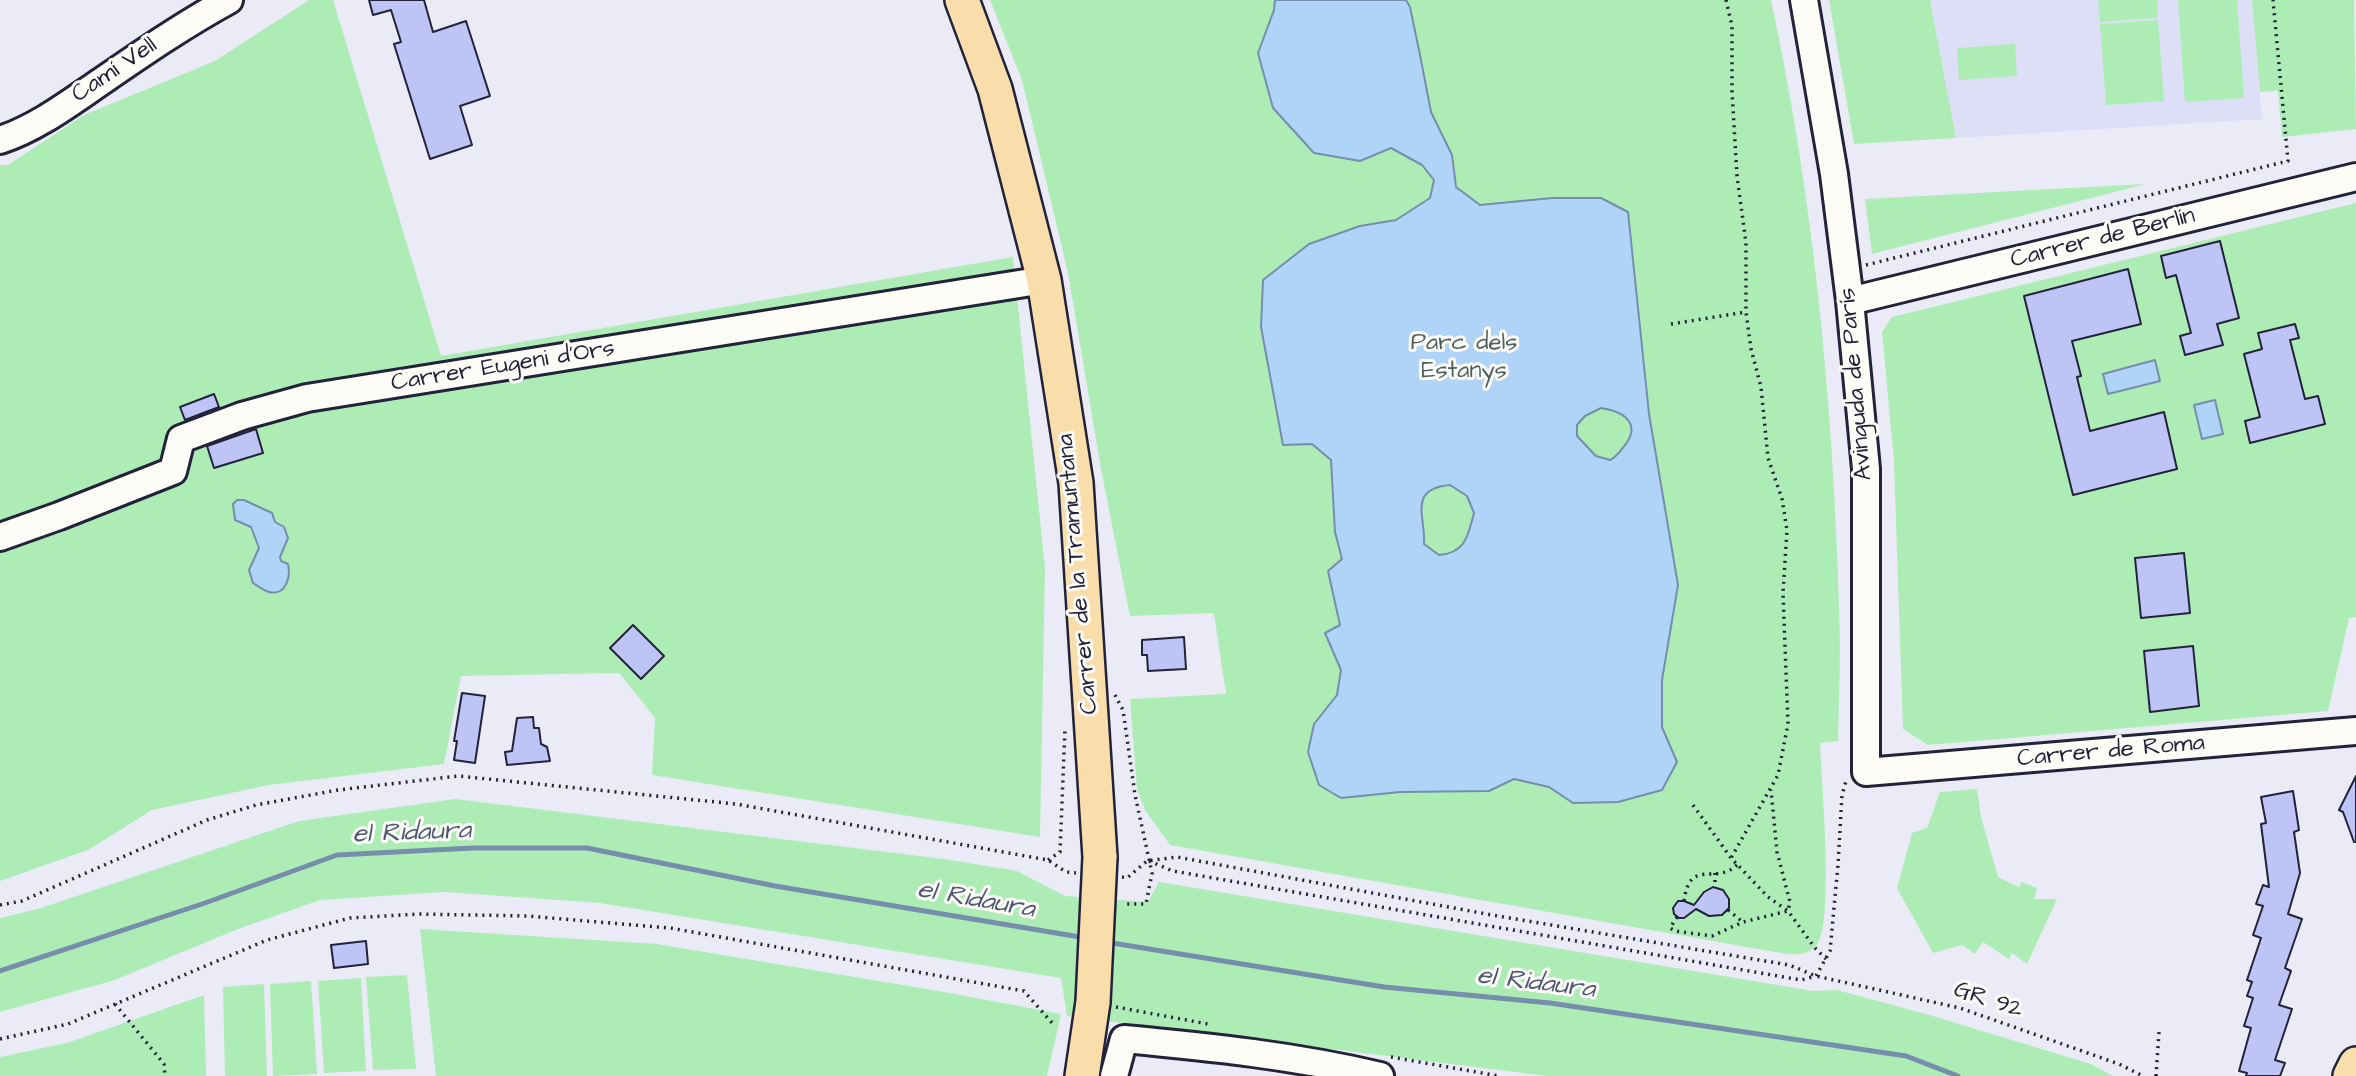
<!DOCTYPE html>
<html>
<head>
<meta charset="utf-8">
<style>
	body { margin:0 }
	canvas { display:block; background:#eaebf6 }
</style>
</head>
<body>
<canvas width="2356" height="1076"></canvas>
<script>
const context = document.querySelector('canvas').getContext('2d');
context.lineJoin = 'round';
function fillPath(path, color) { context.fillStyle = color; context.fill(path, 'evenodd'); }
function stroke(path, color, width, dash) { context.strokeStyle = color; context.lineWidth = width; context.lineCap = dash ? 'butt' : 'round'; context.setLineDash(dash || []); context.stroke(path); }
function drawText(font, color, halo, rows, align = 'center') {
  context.font = font + ' "Architects Daughter",sans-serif'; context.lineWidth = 6; context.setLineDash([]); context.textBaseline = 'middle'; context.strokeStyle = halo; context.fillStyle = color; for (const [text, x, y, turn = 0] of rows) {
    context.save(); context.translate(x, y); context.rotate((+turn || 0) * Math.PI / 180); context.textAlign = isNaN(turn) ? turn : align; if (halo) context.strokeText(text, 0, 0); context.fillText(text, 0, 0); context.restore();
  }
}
fillPath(new Path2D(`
	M1930 0H2252L2262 119 1956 138Z`), '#dddff6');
fillPath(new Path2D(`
	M309 0H333L441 356 1013 257 1045 568 1040 837 652 775 655 718 619 673 461 676 444 764 269 785 152 810 88 850 0 881V165H8L84 115 215 61Z
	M990 0H1771C1814 200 1833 403 1839 607 1841 652 1839 696 1838 741L1820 743C1821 777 1835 927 1816 946 1804 958 1790 954 1775 952L1170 845 1145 810 1137 789 1130 699 1226 694 1214 613 1130 616 1101 469 1068 273 1022 80Z
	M1829 0H1930L1956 138 1854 144Z
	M2098 0H2157L2158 18 2100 22Z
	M2178 0H2237L2244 98 2185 102Z
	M2252 0H2354L2356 129 2282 137 2278 91 2260 92Z
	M2158 20 2164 101 2106 105 2100 24Z
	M2015 44 2017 76 1959 80 1957 48Z
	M2146 184 1872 254 1865 199Z
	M2356 203V617L2349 618 2328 711 1928 745 1903 729 1894 462 1882 332 1892 317Z
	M1977 789 1981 817 1998 877 2019 887 2022 882 2037 888 2034 899H2057L2027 964 2012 953 2009 959 1983 942 1975 954 1962 945 1933 953 1897 888 1912 833 1927 828 1940 792Z
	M455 799 944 859 1017 871 1065 896 1148 902 1159 882 1813 991 1837 990 1926 1014 2091 1064 2113 1076H1547L1067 1016 1061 978 600 903 445 892 320 900 238 929 115 980 0 1012V918L41 908 299 821Z
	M420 929 657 944 939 991 1061 1014 1047 1076H436Z
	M407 975 416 1069 373 1070 366 977Z
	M361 978 366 1071 324 1073 318 981Z
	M311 981 317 1074 273 1076 270 984Z
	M264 984 267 1076H225L223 987Z
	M204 995 206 1076H0V1057L67 1043Z`), '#adedb5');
const water = new Path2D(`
	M1275 0H1406L1410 7 1420 55 1431 112 1452 155 1456 187 1480 205 1552 198H1601L1628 212 1649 414 1678 585 1662 680V727L1677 762 1662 790 1618 802 1573 803 1549 787 1514 779 1489 791 1400 792 1341 798 1319 785 1308 752 1314 724 1337 695 1341 670 1325 633 1340 625 1328 571 1342 559 1335 532 1331 460 1312 444 1283 445 1261 327 1263 280 1309 244 1360 226 1396 220 1430 198 1434 180 1422 165 1391 148 1360 161 1314 153 1273 108 1258 53 1274 10ZM1601 408C1626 412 1643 425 1622 449 1618 454 1616 457 1610 460L1596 456 1577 436V425L1585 416ZM1450 485 1467 496 1474 513C1468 535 1466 553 1439 555L1424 544C1426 517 1407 489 1450 485Z
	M2155 360 2160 381 2108 394 2103 374Z
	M2215 400 2223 434 2202 439 2194 405Z
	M237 500H244L272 513 275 522 284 527 288 538 280 557 281 561 288 564C291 577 286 596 269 592 264 591 258 586 253 583L249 570 259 548 251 527 235 520 233 504Z`);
fillPath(water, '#afd4f8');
stroke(water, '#778dac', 2);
stroke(new Path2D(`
	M1106 942 1384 987 1550 1003 1906 1056 1958 1076
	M0 971 205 903 337 855 473 848H587L775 886 1086 938`), '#778dac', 5);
const building = new Path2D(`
	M369 0H424L433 32 466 21 490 96 460 106 472 145 430 159 394 44 401 42 391 10 373 15Z
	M2220 241 2239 318 2217 324 2223 345 2185 355 2180 336 2191 333 2176 275 2166 278 2161 256Z
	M2128 269 2141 324 2072 341 2081 376 2077 377 2090 431 2164 412 2177 469 2073 495 2024 296Z
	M2295 324 2299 338 2290 340 2305 399 2318 396 2325 424 2250 443 2245 421 2260 417 2244 354 2262 349 2258 333Z
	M214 394 219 407 185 420 180 407Z
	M256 429 263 453 214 468 207 446Z
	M2184 553 2190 613 2141 618 2135 558Z
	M633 625 664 656 641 679 610 648Z
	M1184 637 1186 669 1148 671 1147 655H1142V640Z
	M2193 646 2199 706 2150 712 2144 651Z
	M462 693 485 696 475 763 454 760 457 741H454Z
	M533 717 534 728H539L541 744 547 747 550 761 507 765 505 752 512 751 517 718Z
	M2356 776V842H2354L2343 812 2339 810Z
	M2293 791 2299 830 2294 832 2300 873 2288 914 2302 919 2285 968 2291 971 2279 1005 2292 1009 2275 1060 2285 1063 2280 1076H2246L2247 1073 2239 1071 2251 1028 2244 1026 2253 998 2247 996 2252 982 2247 980 2261 938 2253 935 2263 906 2256 904 2263 885 2269 887 2261 824 2266 823 2261 797Z
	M1713 887 1723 890 1729 899V908L1722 915 1709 916 1696 909 1684 918H1679L1674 914 1673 908 1678 901H1684L1694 905 1704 892Z
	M366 941 368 964 334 968 331 945Z`);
fillPath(building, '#bec4f5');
stroke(building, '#22223b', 2);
const minor = new Path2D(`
	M1804 0 1834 174 1850 301 1866 469V772L2356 731
	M0 140C37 128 71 102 102 81 144 52 185 24 229 0
	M1850 301 2356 177
	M0 537 59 516 173 471 181 439 242 416 307 398 1044 280
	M1114 1076 1124 1039C1210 1047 1296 1056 1380 1076`);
const major = new Path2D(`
	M962 0 995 89 1044 280 1076 483 1100 857
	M1082 1076 1093 1002
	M2350 1076 2356 1064`);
stroke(minor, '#22223b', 32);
stroke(major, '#22223b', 38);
stroke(new Path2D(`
	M1726 0 1732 26V91L1737 176 1746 243V312L1751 349 1761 387 1768 458 1782 499 1787 530 1783 593 1788 724 1778 775 1731 858
	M1866 265 2288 161 2273 0
	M1671 324 1746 312
	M1115 695 1123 710 1135 795 1152 873 1146 904H1123
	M1693 805 1731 858 1768 897 1788 911 1815 948 1826 959
	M1048 860 1060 852 1065 728
	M1149 861 1173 871 1801 980 1816 976 1830 951 1838 865 1842 795 1846 781
	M1715 873V887
	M1122 877 1127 878 1147 861 1177 857 1492 915 1789 965 1816 976 1960 1008 2119 1064 2143 1076
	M1684 901C1690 857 1714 886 1737 865
	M0 905 22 901 207 820 256 805 338 790 458 776 736 804 1048 860 1066 872 1076 873
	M1728 910 1743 922
	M1677 917 1670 928 1675 931 1712 936 1743 922 1788 911 1790 902 1777 852 1771 790
	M115 1004 164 1064 165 1076
	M1116 1007 1208 1024
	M0 1039 68 1024 267 940 350 918 419 914 527 916 670 928 1024 991 1053 1024
	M1391 1057 1499 1076
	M2156 1076 2159 1032`), '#22223b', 3.5, [2, 5]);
stroke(minor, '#fdfcf7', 26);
stroke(major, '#f9deab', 33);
const majorBridge = new Path2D(`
	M1093 1002 1100 857`);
stroke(majorBridge, '#22223b', 38, []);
stroke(majorBridge, '#f9deab', 33);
drawText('24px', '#22223b', '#fdfcf7', [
	["Camí Vell",115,71,-34],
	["Carrer de Berlín",2103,239,-14],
	["Carrer Eugeni d'Ors",503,367,-9],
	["Avinguda de París",1857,384,-95],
	["Carrer de la Tramuntana",1079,574,-95],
	["Carrer de Roma",2111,752,-5],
	["GR 92",1988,1001,18]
]);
drawText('24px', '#4c5f60', '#fdfcf7', [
	["Parc dels",1464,344],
	["Estanys",1464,372]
]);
drawText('italic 26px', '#4c5774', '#fdfcf7', [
	["el Ridaura",412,834,-2],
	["el Ridaura",976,901,10],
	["el Ridaura",1536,984,7]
]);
</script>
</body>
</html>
